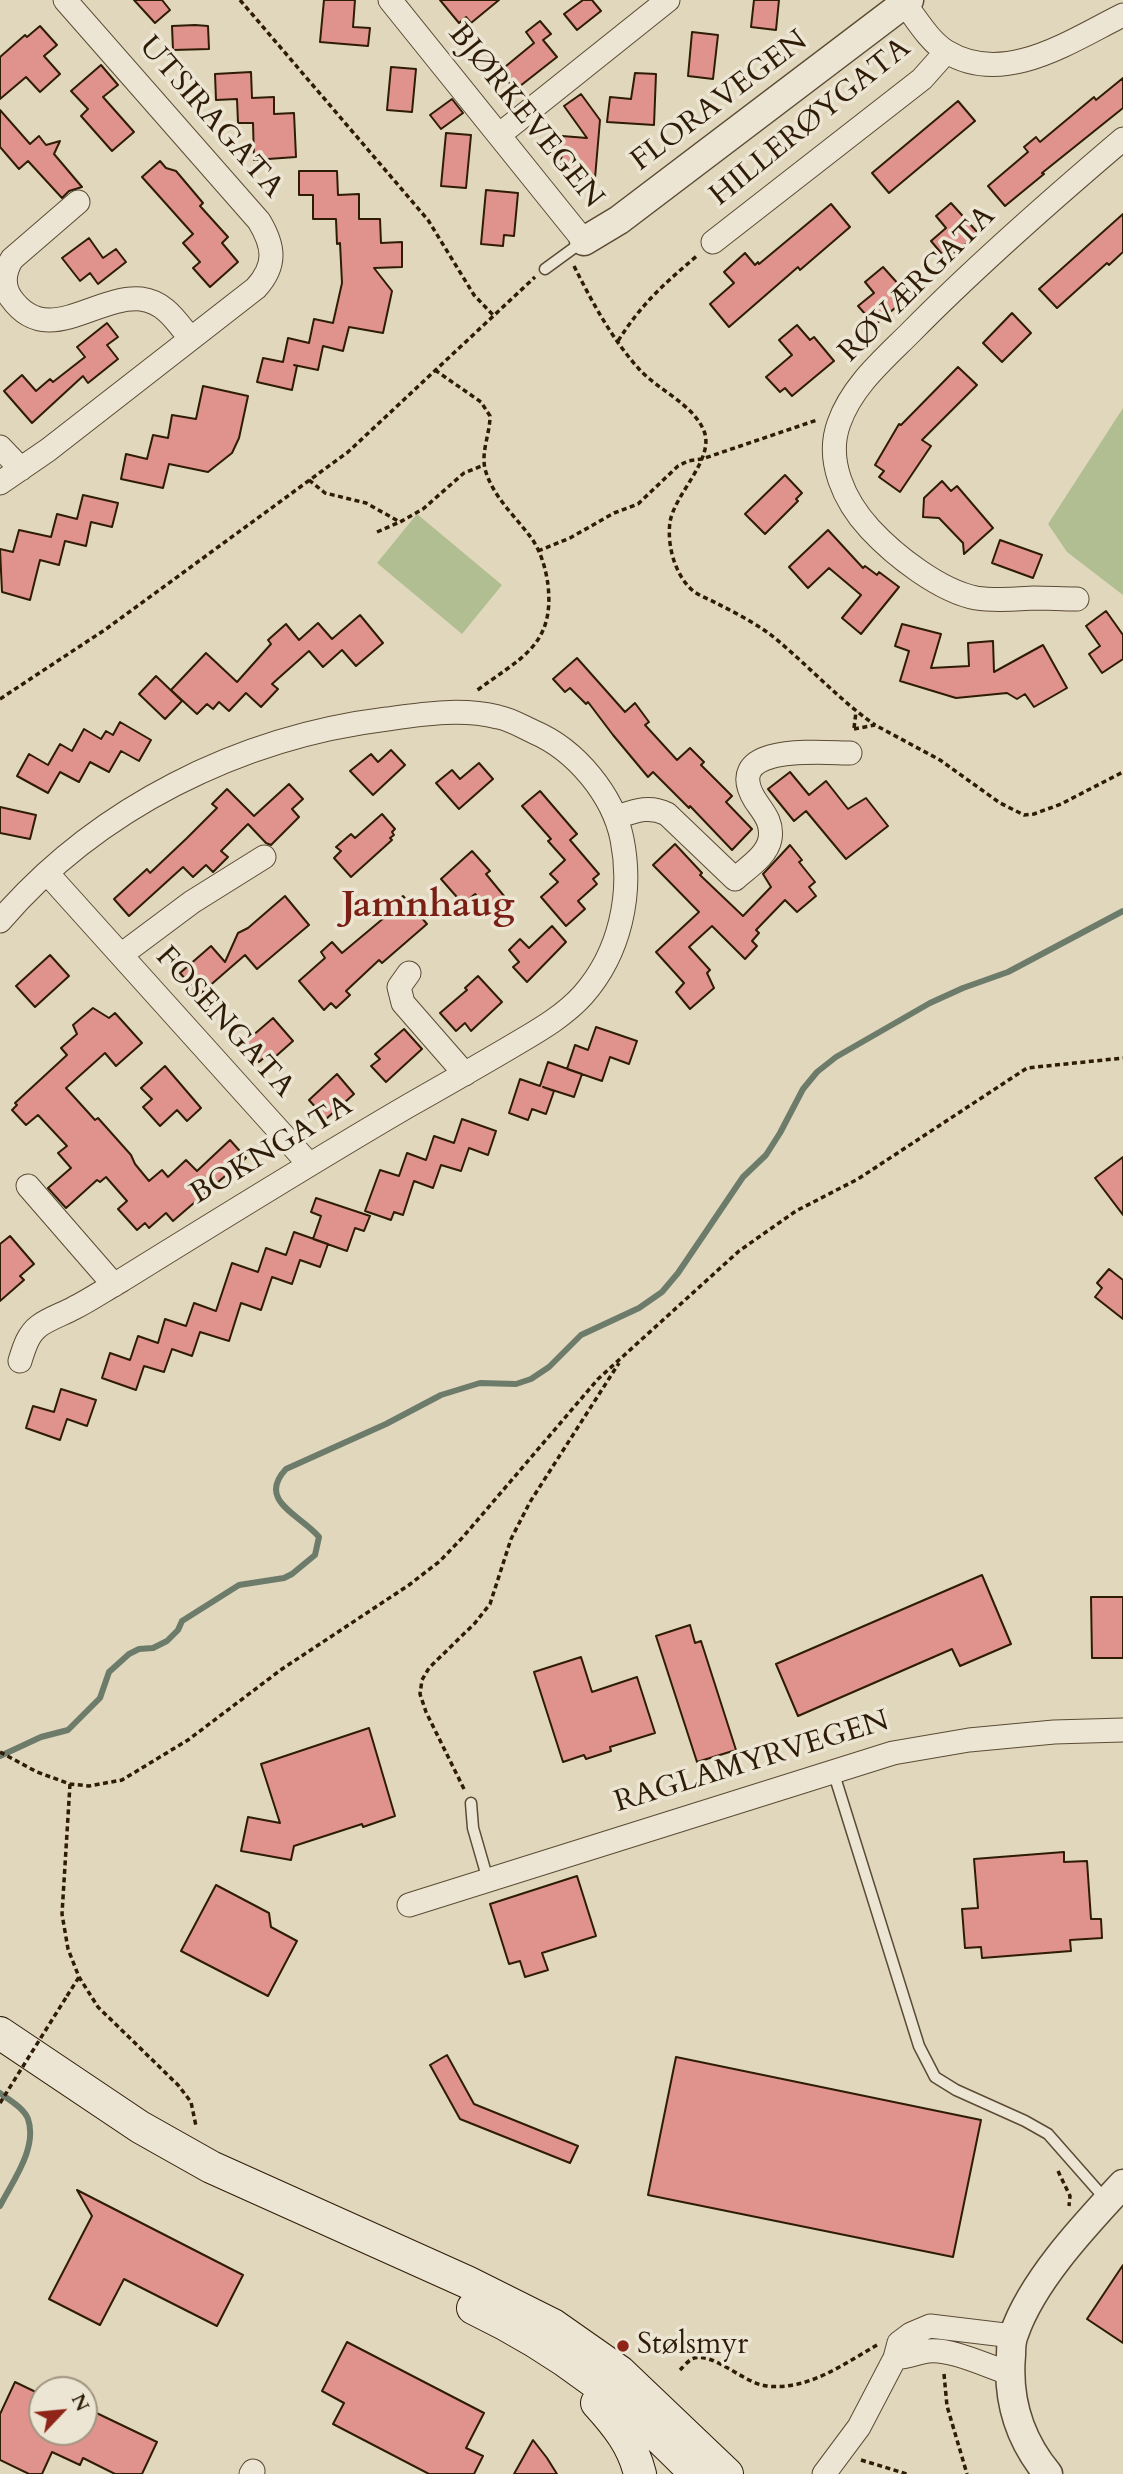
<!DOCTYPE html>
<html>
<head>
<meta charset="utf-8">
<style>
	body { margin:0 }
	#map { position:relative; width:1123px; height:2474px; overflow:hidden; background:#e1d7bc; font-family:Cardo,serif }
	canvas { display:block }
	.north { position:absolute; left:28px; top:2376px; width:70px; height:70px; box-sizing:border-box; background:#ece5d3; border:2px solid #a09581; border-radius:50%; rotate:64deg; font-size:19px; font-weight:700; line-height:28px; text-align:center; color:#2e1c06 }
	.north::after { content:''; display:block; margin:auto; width:24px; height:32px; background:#8f2418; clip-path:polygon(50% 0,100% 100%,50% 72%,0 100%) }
</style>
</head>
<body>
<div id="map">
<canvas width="1123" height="2474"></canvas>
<div class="north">N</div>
</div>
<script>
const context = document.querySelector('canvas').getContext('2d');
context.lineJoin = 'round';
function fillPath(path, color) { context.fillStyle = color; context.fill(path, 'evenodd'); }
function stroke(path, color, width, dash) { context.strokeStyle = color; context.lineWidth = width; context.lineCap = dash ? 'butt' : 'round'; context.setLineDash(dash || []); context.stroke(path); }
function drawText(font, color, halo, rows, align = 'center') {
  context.font = font + ' Cardo,serif'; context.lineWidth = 7; context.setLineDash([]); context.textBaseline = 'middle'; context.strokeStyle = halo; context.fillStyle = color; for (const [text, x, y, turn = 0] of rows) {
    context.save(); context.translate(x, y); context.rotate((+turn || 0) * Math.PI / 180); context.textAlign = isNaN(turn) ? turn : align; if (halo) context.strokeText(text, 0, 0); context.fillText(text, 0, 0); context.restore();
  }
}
fillPath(new Path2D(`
	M1123 408V595L1067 552 1048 524Z
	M417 514 502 585 462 634 377 563Z`), '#b1be92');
stroke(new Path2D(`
	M0 1756 41 1737 68 1730 100 1698 109 1672 129 1654 139 1649 153 1648 167 1641 178 1630 182 1621 239 1585 284 1578 292 1574 315 1555 319 1537C301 1515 256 1501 286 1469L386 1424 441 1395 480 1383 516 1384 531 1379 549 1367 581 1335 639 1308 662 1292 678 1273 743 1177 766 1155 780 1133 803 1089 817 1072 836 1057 930 1003 963 988 1008 972 1123 911
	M0 2093C9 2100 24 2108 28 2119 38 2148 12 2182 0 2206`), '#6c7b6a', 6);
const building = new Path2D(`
	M134 0H162L170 10 155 23Z
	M324 0H355L353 27 370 28 368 46 320 42Z
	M440 0H499L471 23 466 17 459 23Z
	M583 0H592L601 11 577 30 564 14Z
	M754 0H779L776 30 751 27Z
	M540 21 551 34 543 40 557 57 515 90 500 71 534 43 526 32Z
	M195 25 208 26 209 49 173 50 172 26Z
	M40 26 57 45 44 56 60 74 40 92 26 77 0 99V57L25 35 27 37Z
	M692 32 718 35 713 79 688 76Z
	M101 65 118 85 103 97 134 132 112 151 81 116 88 109 71 91Z
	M391 67 416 69 412 112 387 110Z
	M251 72 252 98 274 97V114L294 113 296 157 254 160 253 123H238L237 99 216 100 215 74Z
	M635 73 656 74 654 125 607 122 610 97 631 99Z
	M1123 78V108L1042 173 1044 174 1005 206 988 186 1028 152 1024 147 1036 137 1040 142 1094 97 1096 100Z
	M581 94 600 120 595 178 561 174 562 136 587 138 564 106Z
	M452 99 463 113 441 129 430 115Z
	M958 101 975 121 889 193 872 173Z
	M0 110 30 144 39 136 46 145 60 141 54 154 82 187 69 191 62 198 28 161 19 169 0 147Z
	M446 133 471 135 466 188 441 186Z
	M160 161 166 168 176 171 203 203 200 206 228 237 222 243 238 262 210 287 193 268 200 262 183 243 193 234 142 177Z
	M299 171H337L338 195 359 194V219H380L381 243 402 242V267L374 268 392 291 383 333 349 327 343 351 323 346 318 370 294 365 297 366 292 390 257 382 263 358 283 362 288 338 309 343 314 319 333 323 342 283 340 243 337 244 336 219H313V195H299Z
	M486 190 518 193 514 236 504 235 503 246 481 244Z
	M951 203 978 233 947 260 931 241 946 228 936 216Z
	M831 204 850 227 800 270 798 267 729 327 710 304 734 283 724 272 745 253 755 265 758 262 759 264Z
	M1123 214V252L1109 265 1107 263 1057 308 1039 289Z
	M89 238 103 258 116 249 126 262 98 284 90 273 80 281 62 258Z
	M883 267 909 296 875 325 858 306 874 293 865 282Z
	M1012 313 1031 333 1002 362 983 343Z
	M107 323 118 337 107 345 118 359 88 383 83 376 32 423 4 391 22 375 36 391 50 379 53 382 85 357 77 347Z
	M797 325 810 340 814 337 834 361 792 396 785 388 780 392 766 377 792 355 779 340Z
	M958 367 977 385 922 440 931 446 900 492 879 477 884 471 875 465 899 424 901 425Z
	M203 386 248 396 239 438 232 453 208 472 169 464 163 488 121 479 126 454 147 459 153 435 168 438 172 415 196 419Z
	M785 475 802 493 796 499 798 501 765 534 745 514Z
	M942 481 951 491 957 486 993 528 964 554 963 543 939 518 923 517 924 498Z
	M83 495 118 503 112 527 91 522 86 546 65 541 59 565 40 560 30 600 2 592 0 549 13 552 19 530 51 537 57 514 77 519Z
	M828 530 863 568 865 566 877 575 879 572 899 587 861 634 842 618 861 595 829 568 808 588 789 567Z
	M1000 540 1042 555 1033 578 992 563Z
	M1106 611 1123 635V659L1102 673 1089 654 1100 646 1086 626Z
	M360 615 383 643 356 666 342 650 323 667 309 651 272 684 278 689 261 707 246 693 229 711 219 702 213 709 207 704 197 714 171 690 206 653 237 682 271 644 268 640 286 624 299 640 318 623 332 639Z
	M902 624 941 634 931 668 969 666 968 643 993 641 994 672 1043 645 1067 688 1034 707 1025 694 1017 699 1007 693 956 698 900 681 909 651 895 646Z
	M577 658 625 712 635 703 649 722 645 725 677 760 690 748 704 762 701 765 732 796 726 802 752 829 732 850 690 806 689 808 653 772 648 777 613 735 588 702 586 704 570 688 565 692 553 679Z
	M156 676 182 701 165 719 139 694Z
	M120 722 151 740 139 761 121 751 109 772 90 762 79 782 60 772 48 793 17 776 29 754 48 765 60 744 72 751 84 729 101 739 106 731 113 735Z
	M391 750 405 765 373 795 350 771 371 754 378 762Z
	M479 763 493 779 459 809 436 783 452 770 460 779Z
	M790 772 809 795 826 781 848 809 866 798 888 826 846 859 806 811 794 821 768 789Z
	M289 784 303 799 292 809 299 817 271 845 266 843 248 824 221 851 228 857 213 872 206 865 193 877 183 867 129 916 114 899 147 869 150 873 187 838 217 808 212 804 227 789 254 816Z
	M540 791 577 834 570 840 599 874 593 879 597 884 578 901 585 909 566 926 541 897 558 882 550 874 565 860 548 841 551 839 522 806Z
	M0 807 36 815 30 839 0 833Z
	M382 814 395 829 392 832 394 835 390 838 392 840 351 877 334 858 341 851 336 847 351 834 355 838Z
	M675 844 702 873 700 875 743 916 771 887 763 874 790 845 802 860 799 862 815 882 809 887 816 896 797 912 785 900 756 930 759 933 752 941 757 946 745 959 712 926 689 947 710 970 707 973 714 988 690 1009 676 992 684 983 656 952 699 912 653 865Z
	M472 851 490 871 486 874 504 896 489 910 475 894 463 904 441 879Z
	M285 896 309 925 257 969 245 955 199 995 180 973 211 946 225 962 238 933 248 928Z
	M403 896 427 924 382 963 379 960 346 991 350 995 336 1008 331 1003 324 1010 299 981 325 958 321 952 332 942 342 953 385 917 383 914Z
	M552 926 566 942 527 982 513 967 519 962 509 950 520 939 529 948Z
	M50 955 69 976 35 1007 16 986Z
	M478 976 502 1002 471 1031 465 1023 456 1031 440 1013 467 990 465 988Z
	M93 1008 109 1018 115 1013 142 1043 116 1066 105 1053 66 1088 95 1120 98 1118 131 1155 135 1164 149 1181 162 1170 168 1177 186 1160 197 1171 230 1140 246 1158 173 1221 166 1213 149 1228 145 1223 137 1230 118 1209 127 1201 106 1177 100 1182 97 1180 66 1208 48 1188 71 1168 58 1153 67 1146 38 1115 26 1125 12 1110 17 1105 15 1103 67 1055 61 1048 77 1034 73 1025Z
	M273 1018 293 1041 275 1057 271 1052 259 1062 243 1044Z
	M596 1027 637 1041 629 1064 610 1057 602 1081 567 1069 575 1045 588 1050Z
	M404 1029 422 1049 386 1082 371 1066 380 1059 375 1054Z
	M548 1062 582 1074 574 1097 543 1087 554 1091 546 1114 532 1109 528 1120 509 1113 520 1079 540 1086Z
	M165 1066 201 1108 187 1121 177 1110 160 1126 143 1107 152 1099 141 1088Z
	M337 1074 354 1094 326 1119 309 1100Z
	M462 1119 496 1131 488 1155 469 1148 461 1171 441 1165 433 1188 414 1181 403 1215 394 1212 391 1220 365 1211 380 1170 399 1176 407 1153 426 1160 434 1136 454 1143Z
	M1123 1157V1215L1095 1178Z
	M316 1198 370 1216 364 1231 355 1228 347 1251 313 1239 321 1216 311 1212Z
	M294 1232 328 1244 320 1267 300 1260 292 1284 272 1277 261 1310 241 1303 229 1341 200 1332 192 1356 172 1349 164 1372 144 1366 136 1390 102 1378 110 1353 130 1360 138 1336 158 1343 165 1319 186 1326 194 1303 216 1311 232 1263 258 1272 266 1248 286 1255Z
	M10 1236 34 1264 20 1276 24 1280 0 1301V1244Z
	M1109 1269 1123 1280V1319L1095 1297 1102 1288 1097 1283Z
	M61 1389 96 1400 87 1426 67 1419 60 1440 26 1428 33 1406 54 1412Z
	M982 1575 1011 1644 960 1666 952 1649 798 1716 776 1664Z
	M1091 1597H1123V1658H1092Z
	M690 1625 695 1643 701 1641 736 1750 697 1762 656 1636Z
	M581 1657 592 1692 637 1677 655 1733 610 1747 611 1751 586 1759 584 1755 563 1762 534 1672Z
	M369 1728 395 1816 363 1827 362 1824 294 1846 291 1860 241 1851 248 1817 280 1823 261 1764Z
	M1064 1852V1862L1087 1861 1091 1919H1101L1102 1938 1070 1940 1071 1951 982 1958 981 1947 965 1948 962 1909 978 1908 974 1859Z
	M577 1876 596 1936 542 1953 548 1970 525 1977 520 1961 509 1964 490 1904Z
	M216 1885 269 1913 271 1927 297 1941 268 1996 181 1951Z
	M447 2055 474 2104 578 2146 570 2163 460 2119 430 2065Z
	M676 2057 981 2120 953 2257 648 2195Z
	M77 2190 243 2275 217 2326 124 2279 100 2325 49 2299 92 2216Z
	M1123 2265V2343L1087 2319Z
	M347 2342 484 2413 466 2448 483 2456 474 2474H429L333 2424 344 2403 322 2391Z
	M15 2382 42 2395V2432H84V2407L157 2442 142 2474H115L83 2458 80 2465 52 2452 42 2474H29L0 2460V2414Z
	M533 2440 547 2458 557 2474H514Z`);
fillPath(building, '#e0938d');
stroke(building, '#2e1c06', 2);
const service = new Path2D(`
	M545 269 582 242
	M833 1771 919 2046 935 2077 956 2090 1025 2121 1048 2134 1107 2201
	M471 1803 473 1828 488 1880`);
const minor = new Path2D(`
	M390 0 584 241
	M905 4C917 20 930 42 947 52 1005 87 1072 40 1123 15
	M499 135 668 0
	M78 202 12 259C4 272 2 285 11 298 47 349 95 295 141 299 165 302 176 321 190 338
	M713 242 922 79 946 52
	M0 447 21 469
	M0 483 48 450 256 288C277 265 274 246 259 221L65 0
	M1077 599C1063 599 1048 598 1034 598 1015 599 996 601 976 598 940 591 895 556 870 529 845 502 825 461 839 423 852 386 883 360 911 332 978 264 1050 201 1123 139
	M617 817C635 811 649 805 667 814L735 879C747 868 767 856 770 839 773 822 763 812 755 800 720 742 823 753 850 753
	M47 873 309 1164
	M0 921C97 808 240 737 387 719 423 714 461 708 498 717 510 719 523 727 534 732 576 750 613 795 622 839 633 894 620 953 583 995 565 1015 541 1029 519 1042 482 1064 445 1085 408 1106 312 1162 217 1221 122 1280 106 1289 90 1300 74 1308 63 1314 48 1319 39 1326 28 1334 24 1348 20 1361
	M121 955 192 902 264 857
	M409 973 399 987 403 1003 465 1074
	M28 1186 114 1285
	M409 1905 893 1753 969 1740 1054 1732 1123 1730
	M895 2358C907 2357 917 2353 928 2351 950 2348 987 2366 1009 2373
	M251 2474 253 2471
	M824 2474 859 2427 895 2358 899 2343 911 2334 930 2326 1013 2336`);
const tertiary = new Path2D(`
	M584 241 619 220 909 0
	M1048 2474C1019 2439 1007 2400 1011 2355 1011 2348 1011 2341 1014 2334 1032 2281 1085 2225 1123 2184`);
const secondary = new Path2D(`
	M0 2033 140 2127 211 2167 467 2282 553 2325 620 2372 727 2474
	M473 2308C563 2351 627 2403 696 2474
	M597 2403C617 2425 633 2445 640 2474`);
stroke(service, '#5b4b34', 13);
stroke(minor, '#5b4b34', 25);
stroke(tertiary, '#5b4b34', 31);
stroke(secondary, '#2e1c06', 34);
stroke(new Path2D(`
	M240 0 428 220 474 295 494 316
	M574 266C592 302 612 339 639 369 658 390 693 404 704 431 715 459 675 493 670 522 667 544 674 571 689 587 696 595 707 598 716 603 734 612 755 623 771 635 807 664 838 699 875 725
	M618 341C642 303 665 283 698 255
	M435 370 481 402 490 416C490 434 481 451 485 469 492 495 513 514 529 535 540 548 546 569 548 585 555 647 518 659 475 692
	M309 480 325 493 366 503 400 522 423 509 464 473 484 465
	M377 532 400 522
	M538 551 570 538 614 513 638 504 678 466 688 461 702 459 817 420
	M0 699 106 629 348 452 535 277
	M854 728 856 712
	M854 729 875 725 940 760 1000 803 1024 815 1034 814 1061 804 1123 772
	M0 1752 37 1772 70 1784 89 1786 122 1780 188 1740 282 1669 409 1585 440 1561 463 1537 598 1379 739 1251 796 1211 858 1179 1027 1068 1123 1058
	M70 1784 62 1914 68 1949 79 1977 98 2007 178 2085 191 2102 196 2126
	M464 1789 426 1712 420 1694 422 1680 429 1668 475 1623 490 1604 511 1539 530 1502 619 1363
	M67 1996 79 1977
	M1058 2171 1070 2196 1069 2206
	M680 2370C683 2367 688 2361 692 2359 712 2350 744 2384 767 2386 807 2391 844 2364 877 2345
	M944 2374 947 2406 967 2474
	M861 2460 907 2474`), '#2e1c06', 3.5, [5, 3.5]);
stroke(service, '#ece5d3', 10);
stroke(minor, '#ece5d3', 23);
stroke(tertiary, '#ece5d3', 28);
stroke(secondary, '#ece5d3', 32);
stroke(new Path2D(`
	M0 2103 67 1996`), '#2e1c06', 3.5, [5, 3.5]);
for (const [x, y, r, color] of [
	[623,2346,7,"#8f2418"]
]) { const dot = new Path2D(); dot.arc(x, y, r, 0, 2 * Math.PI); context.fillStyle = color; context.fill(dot); stroke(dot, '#ece5d3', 2.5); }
drawText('30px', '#2e1c06', '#ece5d3', [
	["FLORAVEGEN",720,102,-37],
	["BJØRKEVEGEN",525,117,51],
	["UTSIRAGATA",210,118,49],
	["HILLERØYGATA",811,123,-39],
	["RØVÆRGATA",918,285,-45],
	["FOSENGATA",224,1023,48],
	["BOKNGATA",272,1151,-31],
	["RAGLAMYRVEGEN",752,1763,-17]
]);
drawText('30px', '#2e1c06', '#ece5d3', [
	["Stølsmyr",637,2346]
], 'left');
drawText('bold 37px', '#7a1f14', '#ece5d3', [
	["Jamnhaug",428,907]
]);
</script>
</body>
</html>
